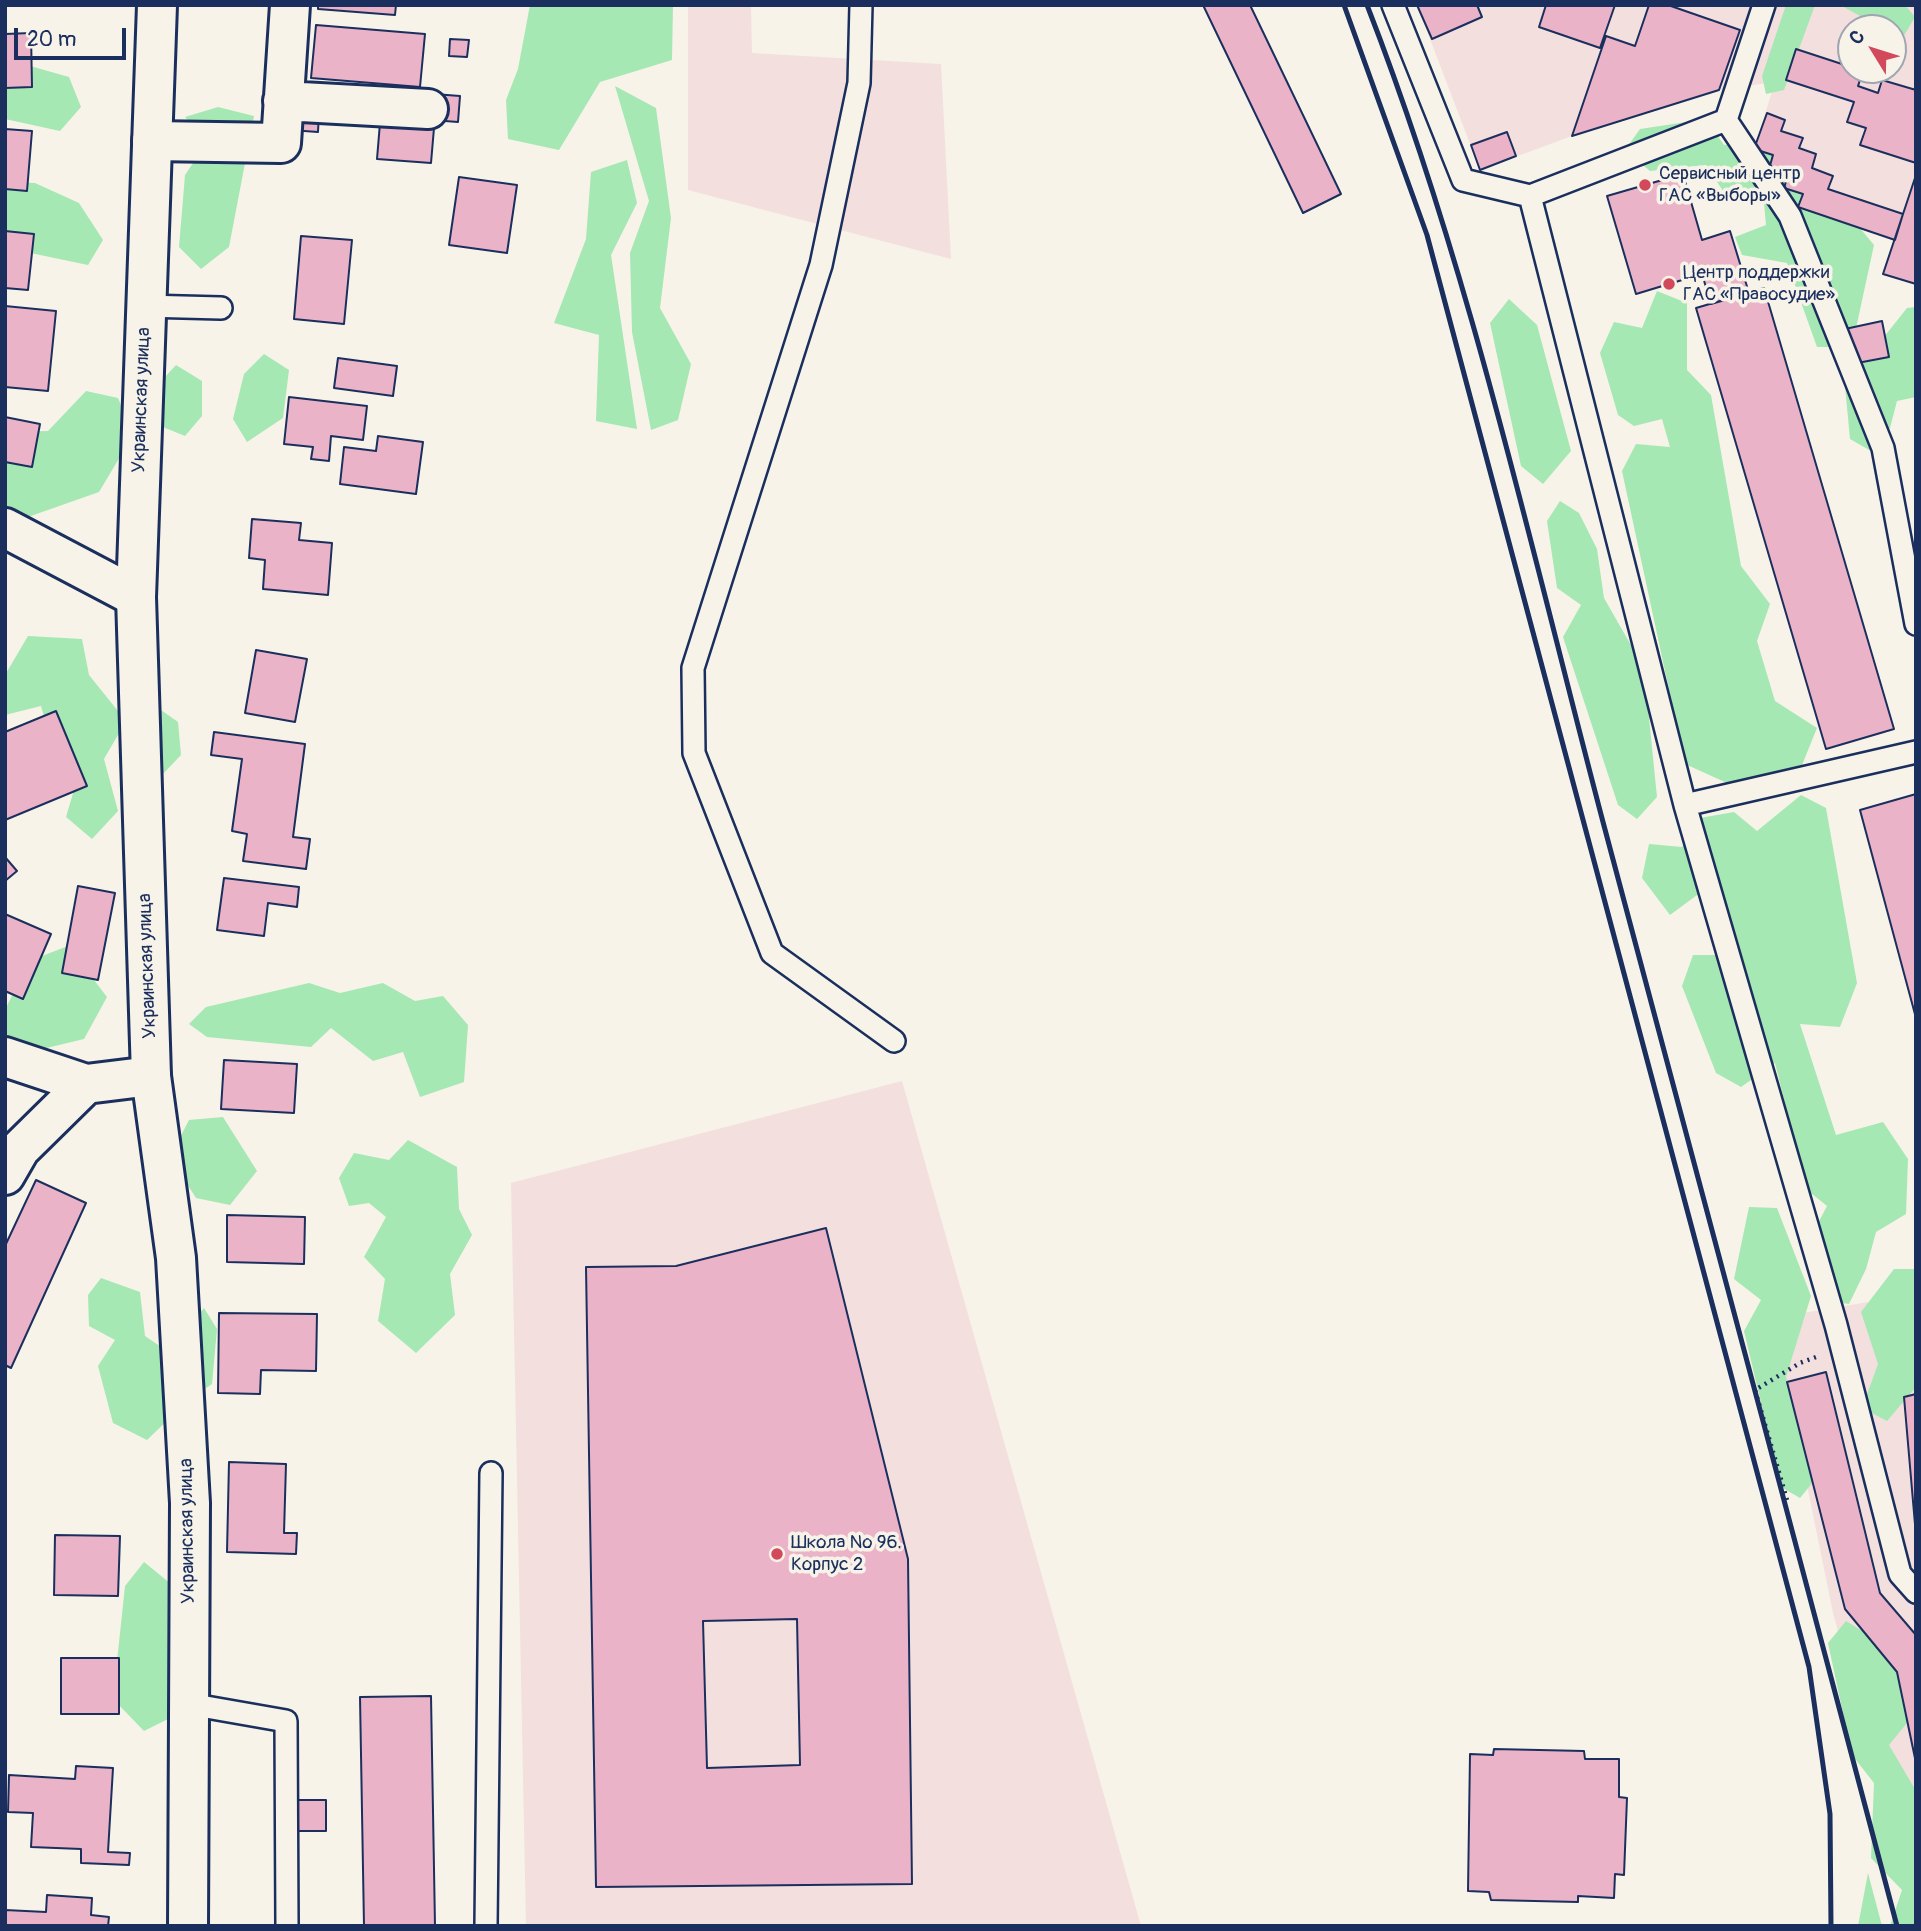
<!DOCTYPE html>
<html>
<head>
<meta charset="utf-8">
<style>
	body { margin:0 }
	#map { position:relative; width:1921px; height:1931px; overflow:hidden; background:#f7f3e8; font-family:Pangolin,sans-serif }
	canvas { display:block }
	.frame { position:absolute; inset:0; border:7px solid #1b2f5e; pointer-events:none }
	.north { position:absolute; left:1837px; top:14px; width:70px; height:70px; box-sizing:border-box; background:#f7f3e8; border:2px solid #9fa5b1; border-radius:50%; rotate:308deg; font-size:19px; font-weight:700; line-height:28px; text-align:center; color:#1b2f5e }
	.north::after { content:''; display:block; margin:auto; width:24px; height:32px; background:#d1495b; clip-path:polygon(50% 0,100% 100%,50% 72%,0 100%) }
	.scale { position:absolute; left:14px; top:28px; width:112px; height:32px; box-sizing:border-box; border:4px solid #1b2f5e; border-top:0; padding-left:9px; font-size:21px; line-height:24px; white-space:nowrap; color:#1b2f5e; -webkit-text-stroke:5px #f7f3e8; paint-order:stroke }
</style>
</head>
<body>
<div id="map">
<canvas width="1921" height="1931"></canvas>
<div class="frame"></div>
<div class="north">С</div>
<div class="scale">20 m</div>
</div>
<script>
const context = document.querySelector('canvas').getContext('2d');
context.lineJoin = 'round';
function fillPath(path, color) { context.fillStyle = color; context.fill(path, 'evenodd'); }
function stroke(path, color, width, dash) { context.strokeStyle = color; context.lineWidth = width; context.lineCap = dash ? 'butt' : 'round'; context.setLineDash(dash || []); context.stroke(path); }
function drawText(font, color, halo, rows, align = 'center') {
  context.font = font + ' Pangolin,sans-serif'; context.lineWidth = 7; context.setLineDash([]); context.textBaseline = 'middle'; context.strokeStyle = halo; context.fillStyle = color; for (const [text, x, y, turn = 0] of rows) {
    context.save(); context.translate(x, y); context.rotate((+turn || 0) * Math.PI / 180); context.textAlign = isNaN(turn) ? turn : align; if (halo) context.strokeText(text, 0, 0); context.fillText(text, 0, 0); context.restore();
  }
}
fillPath(new Path2D(`
	M688 5H751L752 53 941 64 951 259 688 190Z
	M1417 5H1916V284L1883 274 1894 240 1798 207 1754 149 1775 82 1719 90 1572 136 1480 170ZM1851 28H1893V70H1851Z
	M902 1081 1141 1926H526L511 1183Z
	M1916 1294V1917L1833 1613 1773 1318Z`), '#f3e0de');
fillPath(new Path2D(`
	M530 5H673L672 60 600 82 559 150 508 139 506 100 518 69Z
	M1786 5H1815L1784 90 1766 94 1762 76Z
	M1840 5H1905L1915 17 1902 39 1893 34V28H1882Z
	M9 60 69 77 81 107 60 131 5 119V62Z
	M615 86 656 108 671 218 660 308 691 364 678 420 651 430 632 332 630 253 649 201Z
	M218 107 254 116 229 247 201 269 179 247 185 175 207 142 185 117Z
	M1706 119 1724 145 1784 137 1874 245 1852 347H1817L1787 263 1742 255 1735 237 1766 225 1764 203 1727 197 1706 165 1650 171 1625 150 1640 129Z
	M627 160 637 203 611 255 637 429 596 421 599 335 554 323 586 239 591 172Z
	M5 182 35 183 79 203 103 240 88 265 21 251 5 228Z
	M1657 291 1687 303V370L1711 395 1741 566 1770 604 1757 641 1775 701 1817 728 1802 765 1727 783 1685 764 1622 471 1636 444 1670 447 1662 419 1634 426 1618 415 1600 353 1614 322 1642 328Z
	M1509 299 1537 325 1571 451 1543 484 1521 466 1490 323Z
	M1916 307V397L1897 401 1890 428 1871 451 1850 439 1845 386 1907 308Z
	M264 354 289 370 283 418 247 442 233 419 244 374Z
	M176 365 202 381V416L185 436 158 425 150 393Z
	M86 391 118 398 133 435 99 492 28 517 5 506V432L48 431Z
	M1560 501 1579 513 1597 549 1604 598 1644 668 1657 797 1637 819 1618 805 1563 637 1581 605 1557 588 1547 521Z
	M28 636 82 639 89 675 126 721 104 759 118 811 92 839 66 817 79 773 55 754 41 706 5 715V675Z
	M151 703 178 722 181 755 162 775 146 758Z
	M1801 795 1826 808 1857 983 1840 1027 1800 1024 1836 1135 1883 1122 1908 1159 1906 1214 1876 1232 1866 1269 1849 1304 1824 1300 1815 1229 1827 1206 1806 1189 1775 1063 1741 1087 1716 1073 1682 986 1693 955H1736L1716 881 1670 915 1642 878 1649 844 1682 847 1700 818 1734 812 1757 831Z
	M68 946 107 997 84 1039 5 1058V1010L29 961Z
	M309 983 340 993 383 983 415 1001 443 996 468 1025 464 1082 420 1097 403 1052 373 1061 331 1028 311 1047 207 1037 189 1024 206 1007Z
	M223 1117 257 1171 230 1205 196 1198 170 1157 189 1120Z
	M408 1140 457 1167 459 1209 472 1235 450 1274 455 1315 416 1353 378 1321 385 1279 364 1257 386 1217 369 1203 349 1206 339 1178 354 1153 389 1160Z
	M1749 1207 1777 1208 1811 1296 1786 1377 1813 1482 1800 1498 1781 1487 1744 1331 1761 1300 1734 1279Z
	M1894 1269H1916V1387L1887 1421 1862 1408 1878 1364 1861 1312Z
	M101 1278 140 1292 145 1336 170 1353 177 1411 147 1440 113 1423 98 1366 115 1340 89 1326 88 1295Z
	M204 1308 217 1329 212 1384 197 1394 191 1323Z
	M144 1562 176 1588 174 1716 144 1731 113 1699 125 1586Z
	M1846 1621 1911 1661 1916 1712 1889 1745 1916 1791V1926H1890L1902 1890 1871 1858 1874 1783 1852 1755 1828 1643Z
	M1868 1873 1882 1926H1858Z`), '#a5e8b3');
const building = new Path2D(`
	M318 5H396L395 15 318 9Z
	M1203 5H1250L1341 194 1303 213Z
	M1417 5H1477L1482 17 1432 39Z
	M1546 5H1615L1600 48 1539 27Z
	M1649 5H1668L1740 30 1719 90 1572 136 1606 36 1635 46Z
	M316 25 425 34 420 87 311 78Z
	M31 33 32 87 5 88V34Z
	M450 39 469 40 467 57 449 56Z
	M1796 49 1851 67V70L1863 71 1858 86 1878 93 1882 80 1916 90V163L1860 145 1866 128 1847 122 1854 102 1786 80Z
	M434 94 460 96 458 122 432 120Z
	M291 111 319 112 318 132 290 130Z
	M1767 113 1785 120 1781 131 1803 138 1799 148 1816 154 1812 168 1833 176 1828 189 1903 214 1895 240 1798 207 1803 194 1784 188 1788 175 1769 169 1773 155 1754 149Z
	M380 123 434 128 431 163 377 159Z
	M5 129 32 131 27 191 5 189Z
	M1507 132 1516 156 1480 170 1471 145Z
	M1683 174 1702 240 1730 231 1749 293 1711 304 1702 274 1636 294 1607 196Z
	M1916 175V284L1883 274Z
	M459 177 517 185 507 253 449 245Z
	M5 231 34 234 28 290 5 288Z
	M301 236 352 240 344 324 294 319Z
	M1764 288 1894 729 1826 749 1696 308Z
	M5 306 56 311 48 391 5 387Z
	M1882 321 1889 357 1852 364 1845 329Z
	M338 358 397 366 393 396 334 388Z
	M289 397 367 406 363 440 331 436 329 461 311 459 313 447 284 444Z
	M5 417 40 424 32 467 5 462Z
	M378 436 423 442 416 494 340 484 344 447 376 451Z
	M252 519 301 523 299 540 332 543 328 595 263 589 265 560 249 558Z
	M256 650 307 659 295 722 245 713Z
	M56 711 87 786 5 820V732Z
	M214 732 305 744 293 837 310 839 306 869 243 861 247 834 232 831 242 759 211 755Z
	M1916 794V1018L1860 810Z
	M5 857 17 871 5 881Z
	M224 878 299 887 297 907 268 903 264 936 217 930Z
	M78 886 115 893 98 980 62 973Z
	M5 914 51 934 23 999 5 991Z
	M224 1060 297 1064 294 1113 221 1109Z
	M36 1180 86 1203 11 1368 5 1365V1246Z
	M227 1215 305 1217 304 1264 227 1262Z
	M826 1228 908 1559 912 1884 596 1887 586 1267 676 1266ZM797 1619 800 1765 707 1768 703 1621Z
	M219 1313 317 1314 316 1371 261 1370 260 1394 218 1393Z
	M1826 1372 1880 1593 1916 1635V1763L1897 1672 1845 1609 1787 1382Z
	M1916 1394V1536L1904 1397Z
	M229 1462 286 1464 284 1533H297L296 1554 227 1552Z
	M55 1535 120 1536 118 1596 54 1595Z
	M61 1658H119V1714H61Z
	M431 1696 435 1926H364L360 1697Z
	M1494 1749 1584 1751 1585 1759H1619V1797L1627 1798 1624 1875 1615 1874 1614 1898 1578 1896V1902L1491 1900 1489 1892 1468 1891 1470 1754 1493 1755Z
	M76 1766 113 1768 108 1852 130 1853 129 1865 81 1863V1849L31 1847 33 1813 8 1812 9 1775 75 1779Z
	M297 1800H326V1831H298Z
	M47 1895 92 1898 91 1915 109 1917 108 1926H5V1910L46 1912Z`);
fillPath(building, '#ebb3c7');
stroke(building, '#1b2f5e', 2);
const service = new Path2D(`
	M861 5 859 83 821 265 693 668 694 753 772 953 894 1041
	M1393 5 1463 180 1530 196 1685 805 1836 1325 1900 1574 1916 1592
	M1726 120 1790 216 1883 448 1916 624
	M1530 196 1726 120 1764 5
	M144 306 221 308
	M1685 805 1916 752
	M189 1704 286 1721 287 1926
	M486 1926 491 1473`);
const minor = new Path2D(`
	M283 101 428 109
	M152 141 281 143 290 5
	M5 528 136 597
	M5 1057 86 1084
	M5 1175 20 1149 86 1084 151 1076`);
const tertiary = new Path2D(`
	M157 5 136 597 151 1076 176 1258 190 1503 188 1926`);
stroke(service, '#1b2f5e', 26);
stroke(minor, '#1b2f5e', 44);
stroke(tertiary, '#1b2f5e', 44);
stroke(new Path2D(`
	M1787 1500 1755 1390 1800 1363 1816 1357`), '#1b2f5e', 4.5, [2, 5]);
stroke(service, '#f7f3e8', 21);
stroke(minor, '#f7f3e8', 38);
stroke(tertiary, '#f7f3e8', 38);
stroke(new Path2D(`
	M1344 5 1427 235 1809 1667 1830 1814 1831 1926
	M1367 5C1470 269 1531 549 1603 822 1700 1191 1801 1557 1897 1926`), '#1b2f5e', 5);
for (const [x, y, r, color] of [
	[1645,185,7,"#d1495b"],
	[1669,284,7,"#d1495b"],
	[777,1554,7,"#d1495b"]
]) { const dot = new Path2D(); dot.arc(x, y, r, 0, 2 * Math.PI); context.fillStyle = color; context.fill(dot); stroke(dot, '#f7f3e8', 2.5); }
drawText('19px', '#1b2f5e', '#f7f3e8', [
	["Сервисный центр",1659,174],
	["ГАС «Выборы»",1659,196],
	["Центр поддержки",1683,273],
	["ГАС «Правосудие»",1683,295],
	["Школа № 96.",791,1543],
	["Корпус 2",791,1565]
], 'left');
drawText('19px', '#1b2f5e', '#f7f3e8', [
	["Украинская улица",142,400,-88],
	["Украинская улица",148,966,-92],
	["Украинская улица",188,1531,-91]
]);
</script>
</body>
</html>
